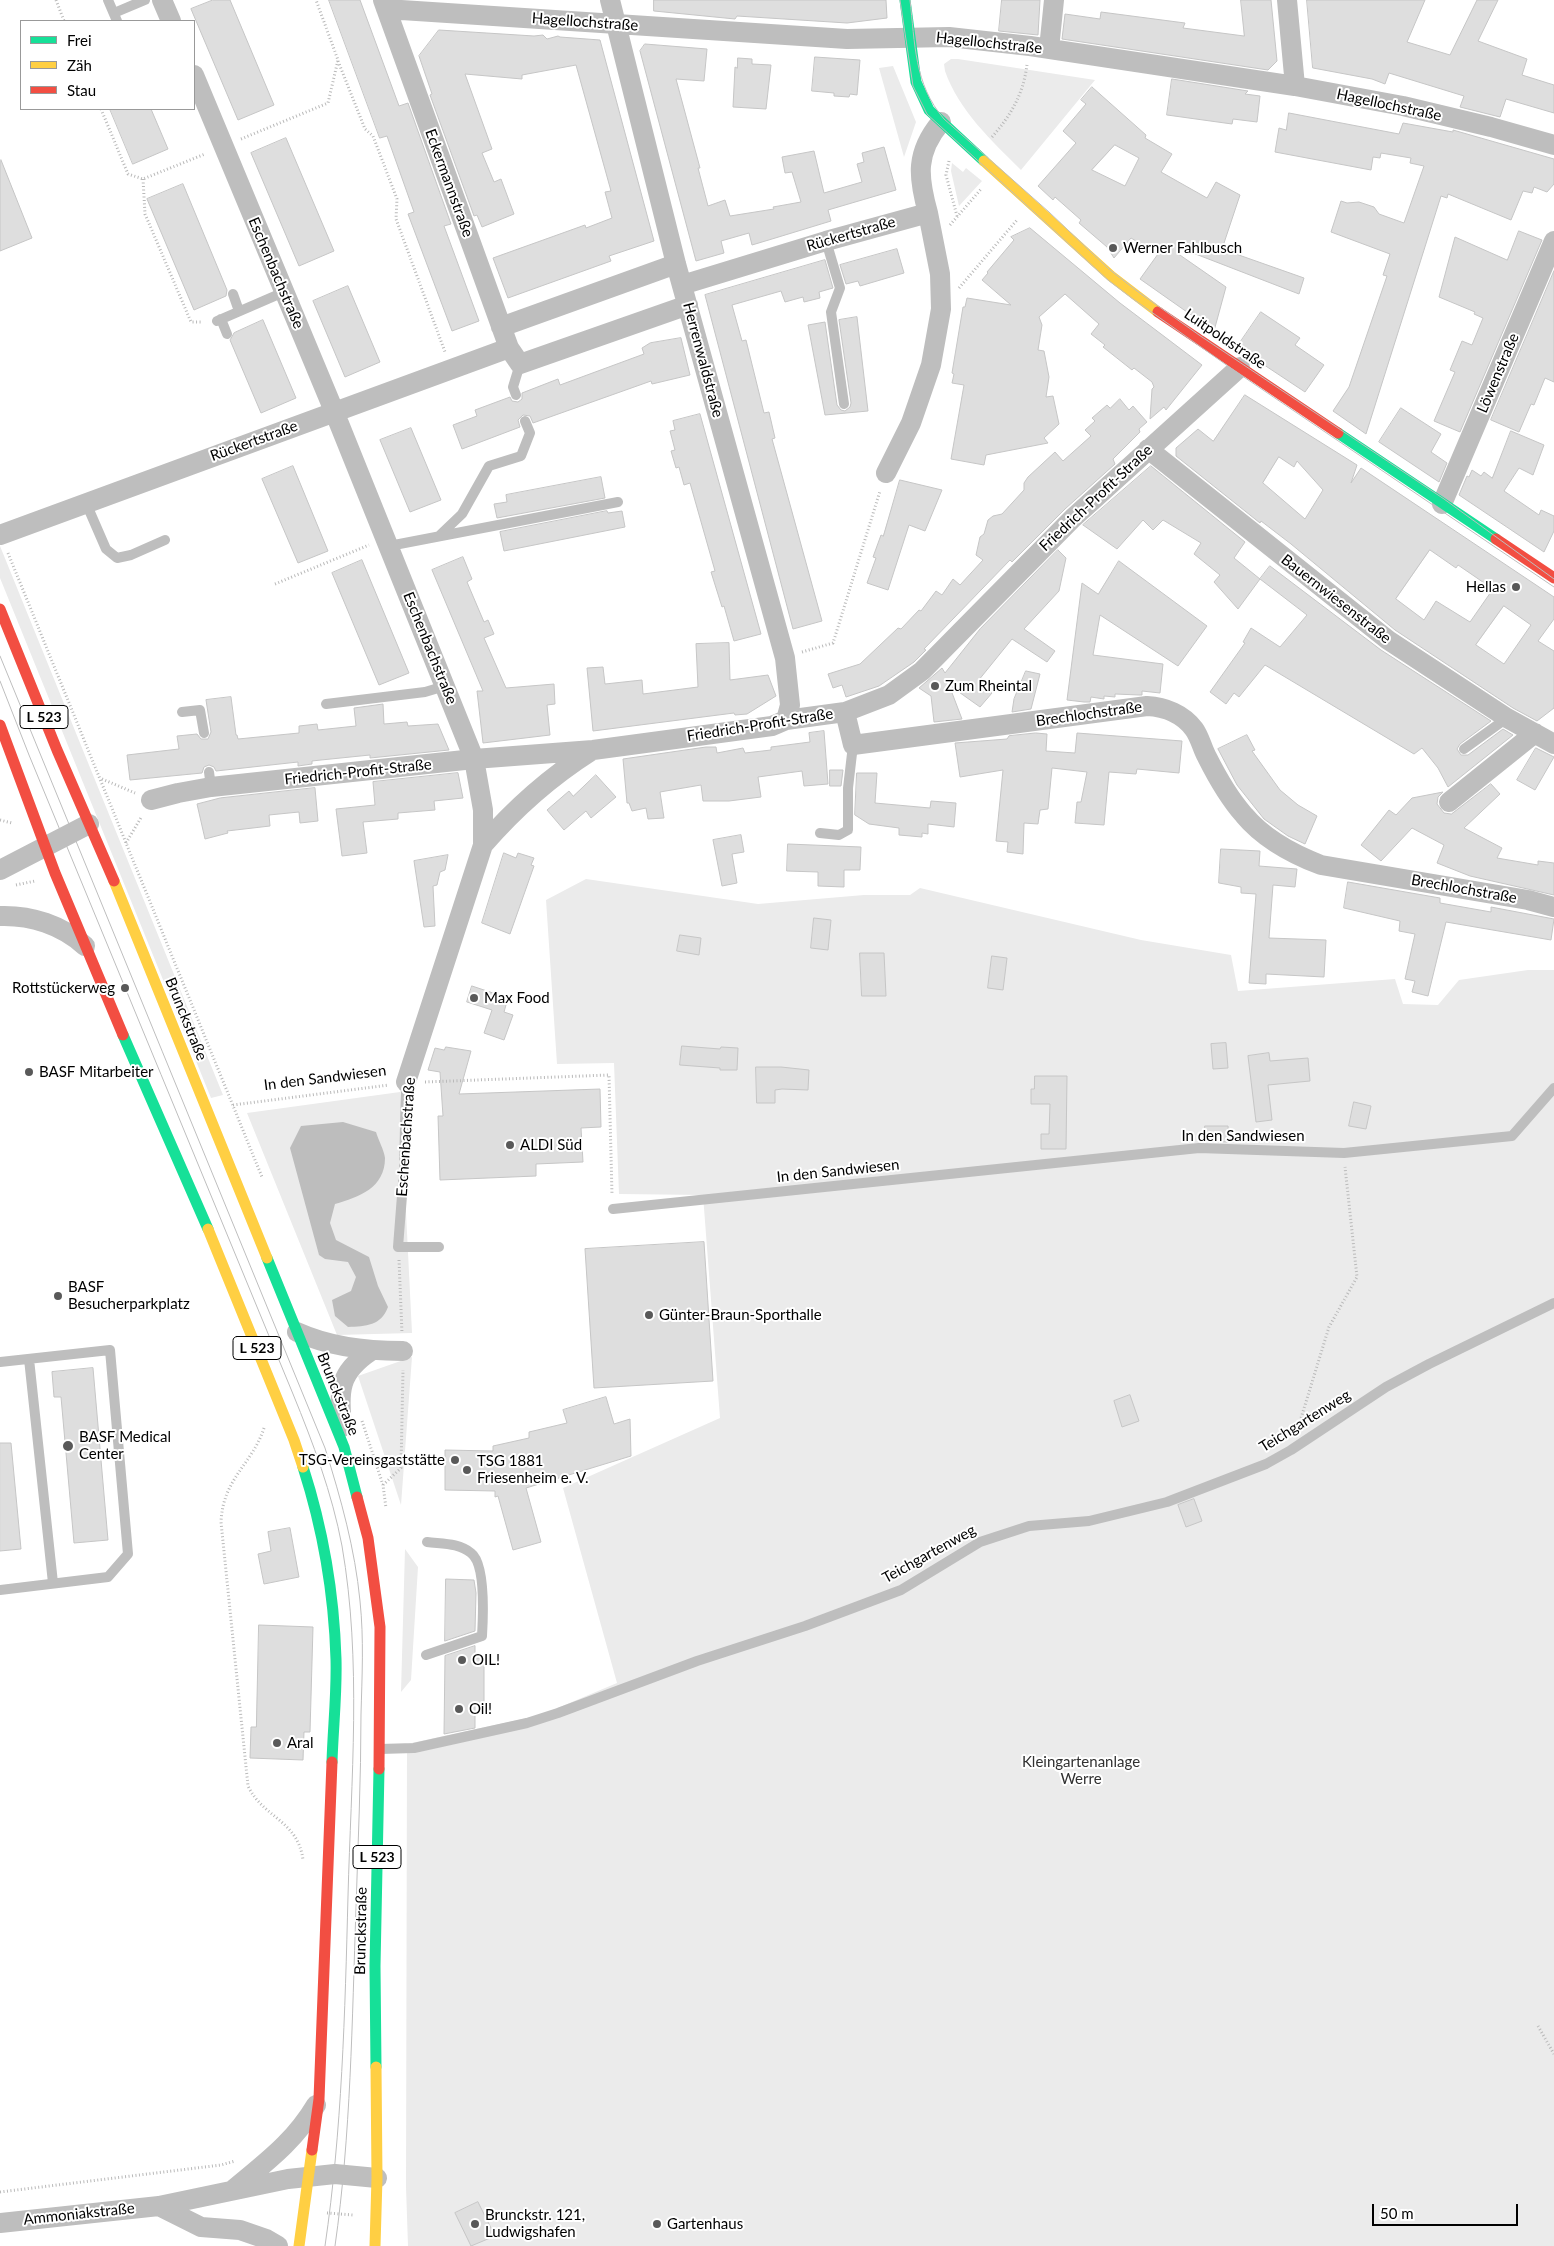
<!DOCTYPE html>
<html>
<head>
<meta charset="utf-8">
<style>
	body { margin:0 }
	#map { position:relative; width:1554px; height:2246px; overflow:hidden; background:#fff; font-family:Lato,sans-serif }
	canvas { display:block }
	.legend { position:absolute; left:20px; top:20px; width:175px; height:90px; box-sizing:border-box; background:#fff; border:1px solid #999; margin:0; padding:6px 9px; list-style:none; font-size:15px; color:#000 }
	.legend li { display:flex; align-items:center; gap:10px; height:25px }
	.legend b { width:25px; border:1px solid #999 }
	.scale { position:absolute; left:1372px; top:2204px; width:146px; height:22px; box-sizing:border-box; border:2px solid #000; border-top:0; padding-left:6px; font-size:15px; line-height:18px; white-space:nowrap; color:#000; -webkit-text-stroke:4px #fff; paint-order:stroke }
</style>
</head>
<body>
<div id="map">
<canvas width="1554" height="2246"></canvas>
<ul class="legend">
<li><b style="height:6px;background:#16e098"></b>Frei</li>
<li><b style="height:6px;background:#ffcf43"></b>Zäh</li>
<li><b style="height:6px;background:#f24e42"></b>Stau</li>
</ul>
<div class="scale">50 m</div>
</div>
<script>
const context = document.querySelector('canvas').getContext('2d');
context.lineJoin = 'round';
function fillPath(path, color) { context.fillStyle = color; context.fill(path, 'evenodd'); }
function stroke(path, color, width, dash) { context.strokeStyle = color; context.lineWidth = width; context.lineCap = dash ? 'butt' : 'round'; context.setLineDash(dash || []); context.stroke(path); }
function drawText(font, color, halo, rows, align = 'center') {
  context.font = font + ' Lato,sans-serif'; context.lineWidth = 4; context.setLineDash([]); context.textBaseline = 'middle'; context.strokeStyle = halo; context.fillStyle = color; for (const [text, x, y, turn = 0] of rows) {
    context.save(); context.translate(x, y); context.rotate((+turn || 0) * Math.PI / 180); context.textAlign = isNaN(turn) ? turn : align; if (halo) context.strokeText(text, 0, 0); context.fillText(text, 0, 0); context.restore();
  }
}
fillPath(new Path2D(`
	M951 59H958L1095 80 1021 170C992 141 959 111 945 71L944 64Z
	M893 66 916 122 904 157 879 68Z
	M952 163 963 172 966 168 982 181 959 206 951 171Z
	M0 546 223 1095 211 1098 0 578Z
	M586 879 758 904 864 895H910L920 888 1141 940 1231 955 1238 991 1395 979 1403 1004 1438 1005 1459 980 1528 970H1554V2246H408L406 2187 407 1744 541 1715 617 1683 563 1488 720 1418 703 1195 619 1194 614 1063 557 1064 546 900Z
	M400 1092 412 1333 337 1335 247 1113Z
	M412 1357 401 1505 358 1376Z
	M405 1549 418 1567 411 1680 401 1692Z`), '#ebebeb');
fillPath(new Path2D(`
	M343 1122 376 1132C378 1139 384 1150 385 1158 385 1188 359 1197 335 1204L330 1223 336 1240 369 1257 378 1286 388 1307C381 1326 366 1326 348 1327L335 1316 332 1300 351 1291 356 1277 348 1262 325 1259 319 1255 290 1148 301 1126Z`), '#bdbdbd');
const building = new Path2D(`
	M213 0H230L274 105 238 120 191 9Z
	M329 0H360L399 106 408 103 451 224 444 226 479 321 452 331 408 214 414 212 387 136 380 138Z
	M654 0H886L887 18 847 23 737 16 735 19 654 11Z
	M1002 0H1040L1038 35 999 31Z
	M1241 0H1271L1277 61 1268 70 1062 39 1065 14 1100 19 1101 12 1185 23 1183 28 1244 36Z
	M1307 0H1425L1407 42 1450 55 1477 0H1498L1478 41 1527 59 1522 75 1554 85V113L1506 99 1500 117 1460 107 1464 96 1389 73 1385 84 1372 79 1313 68Z
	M439 30 534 36 543 35 547 39 558 36 560 37 600 40 654 241 609 256 611 261 508 298 493 258 585 225 586 228 612 218 605 192 611 191 576 65 522 75V79L465 74 492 149 482 153 494 182 501 179 514 214 482 227 477 215 474 216 430 95 432 94 419 56Z
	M645 44 707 49 704 81 676 79 700 168H698L708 206 725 200 730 216 774 209 773 207 801 202 792 172 785 173 782 157 814 151 824 193 862 182 857 164 864 162 862 153 884 147 896 190 828 210 831 221 772 239 752 245 749 233 721 241 724 253 696 261 640 51Z
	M815 57 860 60 857 95 850 94 849 97 834 96V93L812 91Z
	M738 58 752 59V64L771 65 766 109 733 107 735 67 737 68Z
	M1172 79 1248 91 1245 94 1260 96 1257 122 1233 119 1232 124 1167 115Z
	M1092 87 1146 135 1145 138 1172 154 1161 172 1207 198 1216 182 1240 195 1223 246 1237 251 1236 254 1304 278 1299 294 1180 248 1177 253 1226 287 1214 331 1140 279 1158 254 1131 238 1114 258 1107 247 1079 223 1081 220 1055 197 1053 200 1038 186 1076 143 1063 131 1086 104 1081 100ZM1115 145 1139 158 1125 186 1092 170Z
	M110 109H151L168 149 133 164Z
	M1289 113 1399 134 1403 123 1453 132V130L1554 159V184L1547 192 1534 187 1532 193 1523 191 1511 220 1448 194 1447 198 1441 196 1366 434 1333 411 1349 387 1387 276 1383 275 1390 254 1331 232 1341 201 1347 203 1359 202 1374 207 1379 214 1404 223 1424 166 1410 163 1411 158 1381 153 1380 158 1373 157 1371 170 1275 152 1279 128 1286 130Z
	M286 138 334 251 299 266 251 153Z
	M1 160 32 238 0 251V161Z
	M183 184 227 290 226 296 194 310 147 199Z
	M1030 228 1120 303 1202 365 1166 410 1164 407 1150 419 1152 389 1154 387 1152 382 1134 368 1132 370 1103 347 1105 345 1091 334 1099 324 1065 294 1039 317 1042 325 1038 350 1044 351 1049 377 1046 397 1053 396 1059 424 1044 438 1048 443 986 455 984 465 951 459 964 385 952 383 954 374 952 373 963 307H965L967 298 1011 305 982 280 988 273 987 272 1014 240 1011 237Z
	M1519 231 1542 240 1460 432 1434 421 1455 372 1450 370 1462 341 1472 345 1483 318 1474 314 1475 312 1439 297 1455 237 1507 260Z
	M897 249 904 273 860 286 858 281 846 284 840 265Z
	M825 260 833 288 819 292 820 298 804 302 803 297 785 302 781 291 732 305 742 341 746 340 764 413 769 412 775 438 772 439 822 621 793 629 705 295Z
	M1554 271V382L1545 378 1534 405 1531 404 1519 432 1491 420Z
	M348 286 380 362 345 377 313 301Z
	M1261 312 1300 338 1295 345 1324 365 1305 392 1237 347Z
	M857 317 868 411 825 415 808 325 825 322 837 405 841 410 845 411 850 407 851 403 839 320Z
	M263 320 296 398 261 413 230 340 234 333Z
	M681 338 690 375 652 384 651 381 533 423 530 416 523 415 518 420 520 427 462 449 453 425 477 416 475 410 510 397 512 401 518 402 522 399V393L558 379 560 385 644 354 642 348 650 343Z
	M1245 395 1357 465 1351 483 1361 468 1554 597V619L1538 641 1554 651V708L1537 721 1513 708 1395 630 1291 544 1261 521 1260 523 1176 456V448L1198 429 1213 441ZM1279 457 1294 467 1297 461 1323 490 1305 519 1263 483ZM1430 550 1456 568 1458 565 1493 589 1470 622 1436 601 1424 620 1396 599ZM1504 606 1531 625 1504 664 1476 645Z
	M1120 399 1129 410 1133 406 1147 422 1139 429 1140 432 1113 459 1115 464 1065 509 1012 562 1010 560 924 649 926 650 914 662 879 686 846 697 842 685 833 688 828 674 860 664 898 628 901 629 919 610 921 611 936 591 942 595 953 579 960 585 983 560 976 555 980 537 984 534 988 520 993 516 1002 514 1024 490V483L1028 477 1055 452 1063 461 1091 436 1085 430 1095 421 1092 418 1107 405 1110 408Z
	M1401 408 1441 434 1431 452 1447 463 1439 482 1379 442Z
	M700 414 761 634 734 641 724 606 722 607 711 572 715 571 690 483 684 485 679 467 676 468 671 451 675 450 670 431 675 430 673 421Z
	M411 428 441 500 410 512 380 440Z
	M1511 431 1544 445 1533 475 1519 468 1504 491 1539 515 1541 510 1554 516V531L1544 552 1459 495 1467 476 1469 477 1472 470 1481 476 1484 472 1492 478Z
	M293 466 328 551 298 563 262 479Z
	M1151 466 1245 542 1234 558 1260 579 1238 609 1214 582 1220 575 1194 554 1201 543 1163 520 1153 530 1143 520 1117 549 1083 525Z
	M601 477 605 498 497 518 494 504 507 502 506 495Z
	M900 480 942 490 925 531 909 525 888 590 867 583 876 558 873 557 881 535 883 536Z
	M607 511 608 513 622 511 625 527 504 551 500 532Z
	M1058 550 1066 558 1059 591 1024 629 1055 651 1047 662 1012 639 978 681 992 693 980 707 949 685 962 719 934 722 931 696 919 688 942 668 945 673 980 629Z
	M463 557 472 579 467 582 484 622 488 620 494 634 484 638 506 688 554 684 555 704 547 705 550 735 483 743 477 691H483L432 570Z
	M362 560 409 673 379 685 332 573Z
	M1119 561 1207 626 1178 666 1100 615 1093 655 1163 664 1160 693 1142 691V695H1139L1115 694V697L1104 696V699L1091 697 1090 702H1084L1067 700 1082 583 1098 594Z
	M1270 566 1381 650 1491 721 1460 744 1457 749 1461 755H1468L1503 729 1513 735 1448 787 1438 768 1422 748 1414 754 1265 665 1239 697 1234 693 1226 704 1210 692 1245 643 1243 642 1251 628 1280 647 1307 615 1260 579Z
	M729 643 730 680 768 675 776 696 747 714 735 715 734 713 593 731 587 668 603 667 605 684 642 680 643 694 698 687 696 644Z
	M1026 671 1040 674 1031 709 1012 712 1014 699Z
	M231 697 236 735H237L238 739 299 733V726L317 724 318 730 356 726 354 708 383 704 384 724 407 722 408 726 438 724 449 750 370 758V755L321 760 312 761V764L298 766V762L216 771 214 767 209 765 204 767 202 773 130 780 127 755 179 749 177 736 197 734 201 739H208L211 732 206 700Z
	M824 731 828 784 804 786 802 771 758 777 761 797 729 801H703L701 785 660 792 664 818 648 819 646 808 632 811 629 803H627L623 759 706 747H716L717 753 743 748 745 753 771 750V747L810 742 809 733Z
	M1036 733 1047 734 1046 751 1075 753 1077 733 1182 741 1179 773 1137 769 1136 774 1109 772 1104 825 1075 823 1077 802H1081L1087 772 1052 768 1048 809 1040 810 1038 824 1024 823 1023 854 1007 852 1008 842 996 841 1003 770 960 777 955 743 1007 739 1009 736Z
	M1247 735 1255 750 1252 751 1280 790 1298 805 1317 816 1305 844 1288 836 1264 819 1237 785 1218 749Z
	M1536 748 1554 757 1535 790 1517 780Z
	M830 770H843L841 786H830Z
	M458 773 463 798 434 801 435 810 398 813V819L363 822 367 853 342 856 336 809 375 805 373 782Z
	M857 773H877L875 803 930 808 931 801 956 803 954 827 928 824V834L922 833V837L899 835V828L869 824 855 815Z
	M596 775 616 797 591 818 586 811 564 830 547 810 569 791 573 796Z
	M1491 784 1500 794 1464 828 1502 848 1497 858 1538 865V861L1554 863V895L1470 876 1437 863 1444 845 1412 828 1381 861 1361 845 1389 810 1396 815 1412 798 1443 792 1438 797 1437 804 1444 813 1451 814Z
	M315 788 318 821 300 823 299 812 269 815 270 826 227 831 228 833 205 839 197 804 220 798Z
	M741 835 744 852 732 854 737 883 722 886 713 840Z
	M788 844 861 847 860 870H844V887L818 886V872L787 871Z
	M1221 849 1260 851 1259 866 1297 869 1295 887 1273 885 1269 938 1326 940 1324 977 1266 974V984L1249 983 1256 894 1241 893V887L1219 883Z
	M504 853 516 858 518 853 534 858 531 865 534 866 510 934 482 923Z
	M448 855 445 870 440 872 437 885 433 886 435 926 424 927 414 861Z
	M1348 882 1440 898V903L1491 912V907L1554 919 1551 940 1446 922 1428 996 1412 992 1415 981 1405 979 1415 934 1399 931 1400 921 1344 908Z
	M814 918 831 920 828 950 811 948Z
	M680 935 701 938 699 955 677 951Z
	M860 953H884L886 996H862Z
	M992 956 1007 958 1003 990 988 988Z
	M472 986 508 998 504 1012 513 1015 504 1040 484 1033 492 1010 467 1002Z
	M1226 1043 1228 1068 1213 1069 1211 1044Z
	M682 1046 720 1049 721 1047 738 1048 737 1070H720V1068L680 1065Z
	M446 1047 471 1051 459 1094 600 1089 601 1127 581 1128 583 1162 536 1164V1176L440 1180 438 1116H443L440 1072 428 1070 435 1048 444 1050Z
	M1269 1053 1270 1061 1308 1058 1310 1081 1268 1085 1272 1120 1256 1122 1248 1056Z
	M756 1067H781L809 1070 808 1090 782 1089 775 1090V1103H757Z
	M1035 1076H1067L1066 1149H1041V1134H1049L1050 1104H1031V1089H1034Z
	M1354 1102 1371 1106 1366 1129 1349 1126Z
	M1205 1126H1228L1229 1142 1206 1141Z
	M704 1242 713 1381 594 1388 585 1249Z
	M93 1368 108 1540 74 1543 61 1397H54L52 1372Z
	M1130 1395 1139 1421 1122 1427 1114 1401Z
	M606 1397 614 1424 630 1419 631 1456 526 1488 541 1542 513 1550 498 1496 495 1497V1491L445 1490V1450L493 1451V1446L529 1438V1432L567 1423 563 1410Z
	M0 1443H11L21 1549 0 1551Z
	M1194 1499 1202 1521 1186 1527 1178 1505Z
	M290 1528 299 1577 264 1584 258 1554 271 1551 268 1532Z
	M446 1579 474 1580 476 1593 475 1631 445 1641Z
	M259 1625 313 1627 310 1732H304L303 1760 250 1758 251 1727H256Z
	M475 1646V1658H484V1703H475V1728L444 1734 445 1656Z
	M478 2202 495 2236 471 2246 455 2213Z`);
fillPath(building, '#dedede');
stroke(building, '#c6c6c6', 1);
stroke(new Path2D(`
	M56 0 64 21
	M338 61 365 129 373 136 397 199 396 219 445 352
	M101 109 128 174 143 179 205 154
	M992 137C1011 115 1023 95 1027 65
	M241 139 328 103 338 60 316 0
	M949 161 946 175 957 216
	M143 179 145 214 191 322H203
	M950 225 982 188
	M959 288 1017 220
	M8 553 262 1177
	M275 584 369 545
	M802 652 833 643 880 491
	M102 779 135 793
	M0 820 12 823
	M126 843 142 816
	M16 885 35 881
	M425 1082 609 1075 612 1195
	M233 1105 389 1085
	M399 1260 402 1333
	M362 1421 383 1485 386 1508
	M264 1428C252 1465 223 1478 221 1522L248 1786C263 1818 298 1820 303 1860
	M1298 1428 1329 1327 1357 1277 1345 1167
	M383 1485 401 1468 403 1370
	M1538 2026 1554 2054
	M0 2192 221 2165 235 2161
	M327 2213 353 2215`), '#b9b9b9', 3, [1, 2.5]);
stroke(new Path2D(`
	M108 0 117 21
	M114 13 145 0
	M826 241 840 288 831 312 844 404
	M233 294 239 311
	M221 319 227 334
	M217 321 284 292
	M516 395 513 387 520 364
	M86 503 106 549 117 558 131 555 165 540
	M440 535 462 514 489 466 521 456 530 433 525 421
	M389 546 618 502
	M326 704 425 692 445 686
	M182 712 200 710 204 733
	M1464 749 1507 718
	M209 772 211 787
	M820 833 839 835 848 830V788L853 745
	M406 1082 404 1170 398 1247H439
	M613 1209 1199 1148 1344 1153 1512 1136 1554 1088
	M29 1359 53 1583
	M0 1362 110 1350 128 1554 108 1577 0 1590
	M426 1655 482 1636C483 1619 486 1564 471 1553 459 1543 443 1544 427 1542
	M380 1749 414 1748 527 1723 558 1713 697 1661 805 1626 901 1590 980 1542 1029 1526 1089 1521 1167 1502 1266 1464 1291 1450 1386 1387 1429 1364 1554 1303`), '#bebebe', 10);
stroke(new Path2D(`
	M162 0 171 21
	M383 0 509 348 520 364 688 305
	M610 0 676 264 785 658 790 705 786 720
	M1287 0 1295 86
	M386 9 847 39 949 37 1030 46 1295 86 1403 106 1491 127 1554 145
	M1049 49 1054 0
	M194 75 334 411 474 759 483 810V845L406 1082
	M682 285 826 241 928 213C918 177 915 153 941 122
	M501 327 676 264
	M1148 449 1388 640 1507 718 1554 744
	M886 473 911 423 931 365 941 309 940 274 928 213
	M1442 504 1554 241
	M0 535 509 348
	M845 712 853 745 1147 706C1165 707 1183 714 1194 729 1200 737 1202 748 1207 757 1217 777 1229 798 1244 815 1264 839 1292 854 1321 865L1528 900 1554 907
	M151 800 178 793 211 787 474 759 593 750 772 726 786 720 845 712 889 695 922 671 1073 518 1240 367
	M1449 802 1535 733
	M483 845C515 808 550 777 591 751
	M0 870 89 824
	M0 916C31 915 62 925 85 946
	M297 1332C330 1347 368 1351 403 1351
	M342 1427C339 1390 338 1373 371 1351
	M234 2189C266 2162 294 2142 316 2105
	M159 2206 201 2227 240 2230 266 2239 278 2246
	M0 2223 159 2206 288 2179 335 2174 377 2178`), '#bebebe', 20);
stroke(new Path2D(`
	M905 0 916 82 929 110 984 161
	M1338 433 1496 539
	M123 1035 208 1229
	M267 1258 344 1447 357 1497
	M303 1467C323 1529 334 1593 336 1659 337 1693 333 1728 332 1762
	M376 2067 375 1966 379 1769`), '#16e098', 11);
stroke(new Path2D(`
	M984 161 1111 276 1158 312
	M114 881 267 1258
	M208 1229 294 1440 303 1467
	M299 2246 312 2150
	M375 2246 377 2178 376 2067`), '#ffcf43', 11);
stroke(new Path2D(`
	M1158 312 1338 433
	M1496 539 1554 578
	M0 609 57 750 114 881
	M0 725 55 873 123 1035
	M357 1497 368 1538 380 1627 379 1769
	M312 2150 319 2099 332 1762`), '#f24e42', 11);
stroke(new Path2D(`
	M900 0 913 86 927 114 1108 280 1133 299 1235 371 1554 587
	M910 0C915 43 914 84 944 119L1049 212 1109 269 1137 291 1199 335 1444 499 1554 579
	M0 656 325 1448C341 1499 355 1549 360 1601 364 1639 362 1677 361 1714 361 1779 358 1843 356 1908 352 2021 351 2134 335 2246
	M0 681 29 755 293 1394C313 1443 332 1493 342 1546 362 1661 351 1780 348 1896 345 2013 342 2130 325 2246`), '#bebebe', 1);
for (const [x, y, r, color] of [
	[1113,248,5,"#595959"],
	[1516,587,5,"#595959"],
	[935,686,5,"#595959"],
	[125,988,5,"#595959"],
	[474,998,5,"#595959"],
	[29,1072,5,"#595959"],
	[510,1145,5,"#595959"],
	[58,1296,5,"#595959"],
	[649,1315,5,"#595959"],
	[68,1446,6,"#595959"],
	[455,1460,5,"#595959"],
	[467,1470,5,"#595959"],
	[462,1660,5,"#595959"],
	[459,1709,5,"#595959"],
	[277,1743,5,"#595959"],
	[475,2224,5,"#595959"],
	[657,2224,5,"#595959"]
]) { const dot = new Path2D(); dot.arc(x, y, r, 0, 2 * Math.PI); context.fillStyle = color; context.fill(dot); stroke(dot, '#fff', 2); }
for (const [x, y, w] of [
	[44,717,48],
	[257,1348,48],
	[377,1857,48]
]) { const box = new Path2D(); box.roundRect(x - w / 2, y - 11.5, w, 23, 4); context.fillStyle = '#fff'; context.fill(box); stroke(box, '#000', 1); }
drawText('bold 14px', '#000', null, [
	["L 523",44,717],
	["L 523",257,1348],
	["L 523",377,1857]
]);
drawText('15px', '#000', '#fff', [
	["Hagellochstraße",585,22,4],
	["Hagellochstraße",989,43,6],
	["Hagellochstraße",1389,105,12],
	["Eckermannstraße",449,183,70],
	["Rückertstraße",851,234,-16],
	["Eschenbachstraße",276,273,67],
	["Luitpoldstraße",1225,339,34],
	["Herrenwaldstraße",703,360,75],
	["Löwenstraße",1498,373,-67],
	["Rückertstraße",254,441,-20],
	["Friedrich-Profit-Straße",1096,498,-43],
	["Bauernwiesenstraße",1336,599,38],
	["Eschenbachstraße",430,648,68],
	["Brechlochstraße",1089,714,-8],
	["Friedrich-Profit-Straße",760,725,-9],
	["Friedrich-Profit-Straße",358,772,-6],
	["Brechlochstraße",1464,889,10],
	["Brunckstraße",186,1019,68],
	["In den Sandwiesen",325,1078,-7],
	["In den Sandwiesen",1243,1136],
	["Eschenbachstraße",406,1137,-86],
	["In den Sandwiesen",838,1171,-6],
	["Brunckstraße",338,1394,68],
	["Teichgartenweg",1305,1421,-32],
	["Teichgartenweg",929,1554,-29],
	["Brunckstraße",361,1931,-89],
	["Ammoniakstraße",79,2214,-6]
]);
drawText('15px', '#000', '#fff', [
	["Werner Fahlbusch",1123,248],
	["Hellas",1506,587,"right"],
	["Zum Rheintal",945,686],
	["Rottstückerweg",115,988,"right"],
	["Max Food",484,998],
	["BASF Mitarbeiter",39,1072],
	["ALDI Süd",520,1145],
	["BASF",68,1287],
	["Besucherparkplatz",68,1304],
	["Günter-Braun-Sporthalle",659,1315],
	["BASF Medical",79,1437],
	["Center",79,1454],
	["TSG-Vereinsgaststätte",445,1460,"right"],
	["TSG 1881",477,1461],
	["Friesenheim e. V.",477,1478],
	["OIL!",472,1660],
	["Oil!",469,1709],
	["Aral",287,1743],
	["Brunckstr. 121,",485,2215],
	["Ludwigshafen",485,2232],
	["Gartenhaus",667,2224]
], 'left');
drawText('15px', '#313131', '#fff', [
	["Kleingartenanlage",1081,1762],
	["Werre",1081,1779]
]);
</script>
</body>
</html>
